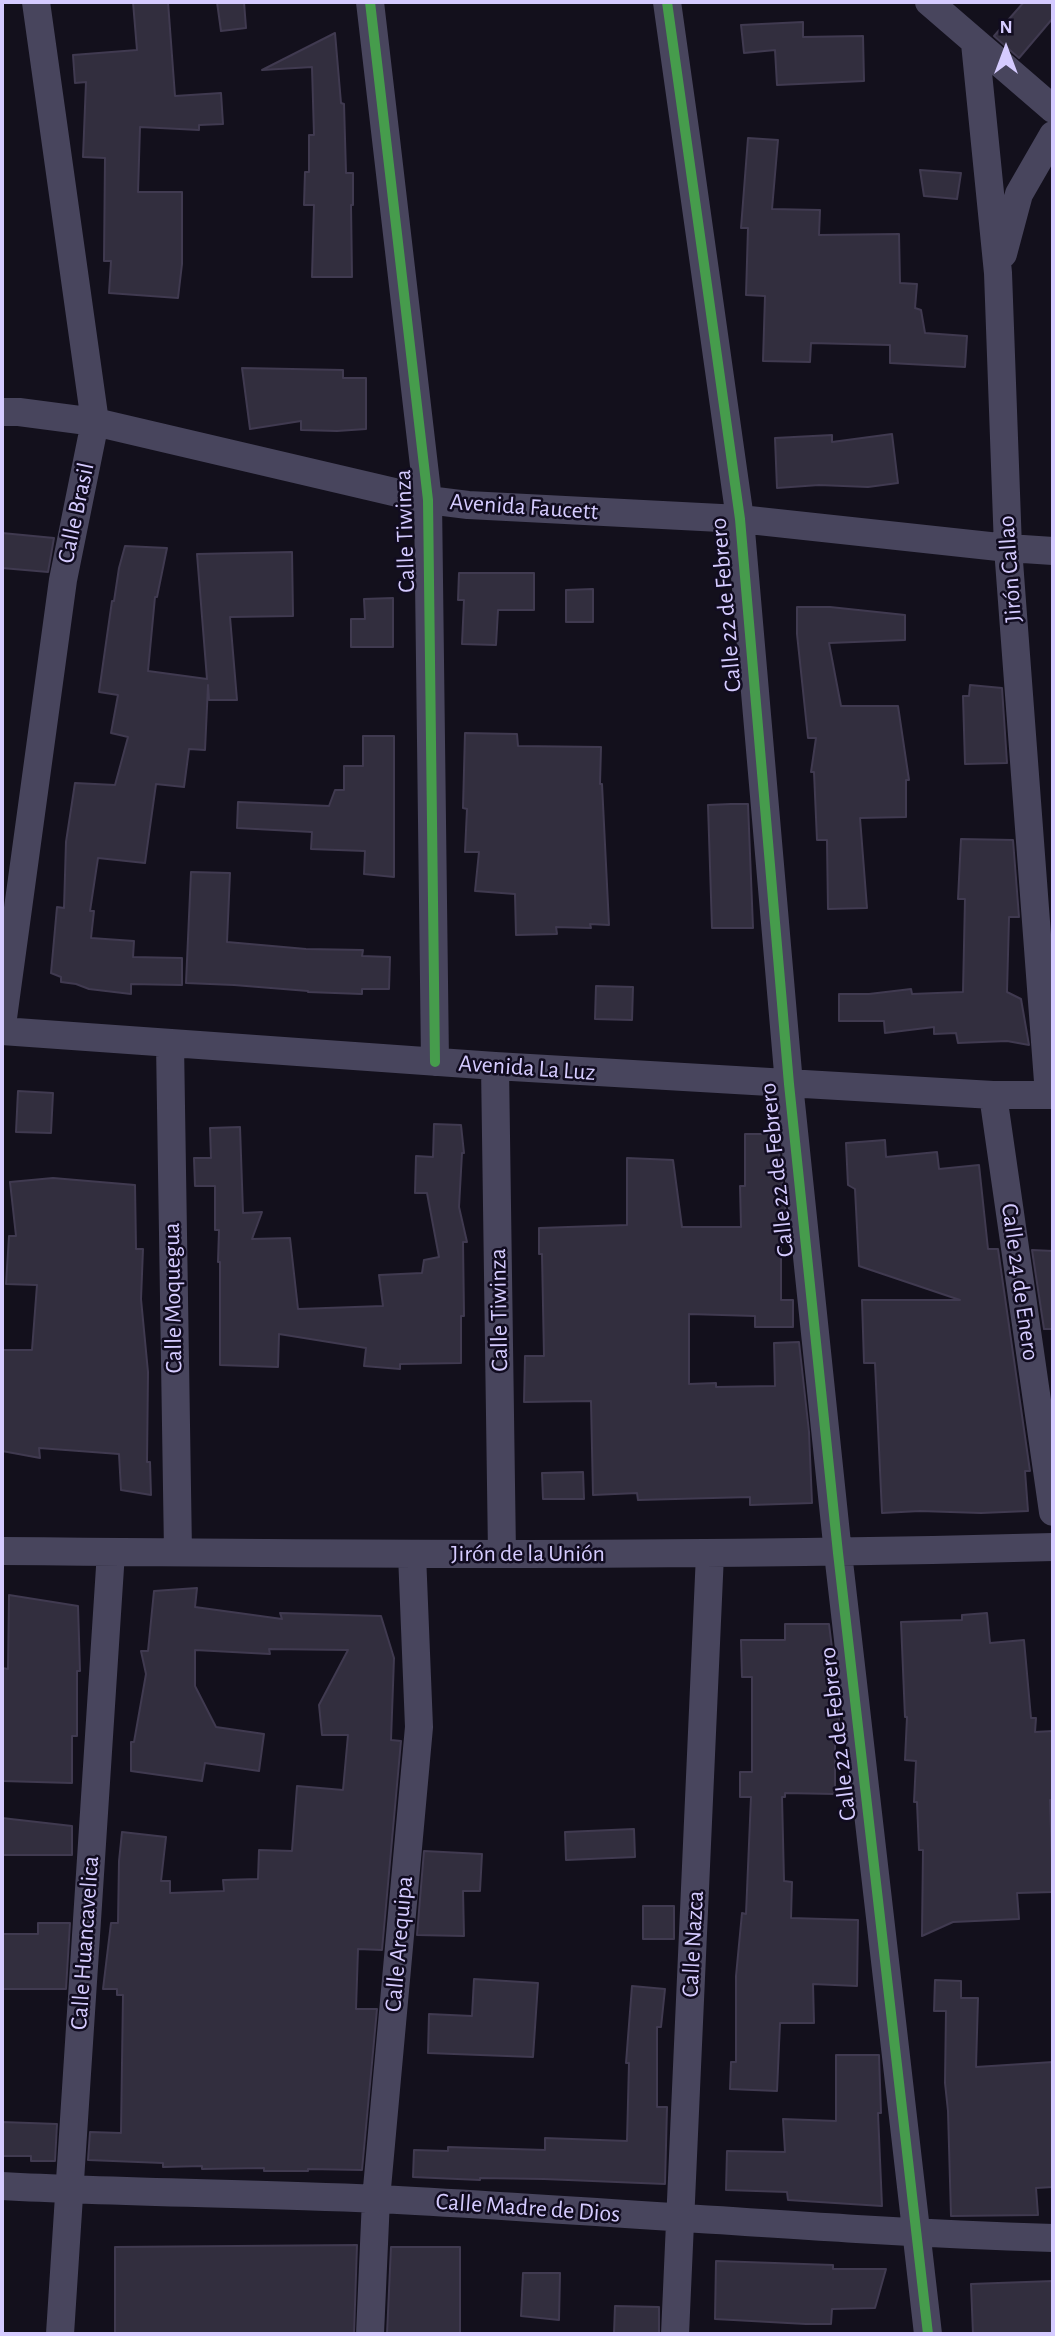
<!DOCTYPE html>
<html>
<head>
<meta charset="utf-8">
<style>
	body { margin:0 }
	#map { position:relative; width:1055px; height:2336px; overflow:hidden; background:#13101c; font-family:"Alegreya Sans",sans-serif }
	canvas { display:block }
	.frame { position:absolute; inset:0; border:4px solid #d5cbff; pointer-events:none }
	.north { position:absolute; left:971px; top:14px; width:70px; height:70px; -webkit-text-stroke:5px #110c20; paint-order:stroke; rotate:0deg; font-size:19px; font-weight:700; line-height:28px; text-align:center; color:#d5cbff }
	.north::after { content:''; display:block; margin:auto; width:24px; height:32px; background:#d5cbff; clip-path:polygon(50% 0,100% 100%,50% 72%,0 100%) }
</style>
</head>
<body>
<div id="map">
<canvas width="1055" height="2336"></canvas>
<div class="frame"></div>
<div class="north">N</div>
</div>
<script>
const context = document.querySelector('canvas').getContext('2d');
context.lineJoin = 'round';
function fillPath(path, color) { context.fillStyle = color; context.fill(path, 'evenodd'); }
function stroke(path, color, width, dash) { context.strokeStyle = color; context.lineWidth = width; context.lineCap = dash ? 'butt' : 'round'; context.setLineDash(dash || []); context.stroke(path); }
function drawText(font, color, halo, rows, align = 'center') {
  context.font = font + ' "Alegreya Sans",sans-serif'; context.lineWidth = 5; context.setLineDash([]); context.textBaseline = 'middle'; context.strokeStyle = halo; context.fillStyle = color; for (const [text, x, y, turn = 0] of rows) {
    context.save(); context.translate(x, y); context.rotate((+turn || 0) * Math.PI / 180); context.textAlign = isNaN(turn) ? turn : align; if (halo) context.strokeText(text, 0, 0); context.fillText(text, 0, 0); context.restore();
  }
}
const building = new Path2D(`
	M133 2H168L175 96 221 93 223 124 199 125V130L140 127 138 192H182V264L178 298 109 293 111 261H104L105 158 83 157 86 82 75 83 73 55 137 50Z
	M217 2H244L246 28 221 31Z
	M1024 2H1053V18L1019 58 994 36Z
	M803 22V37L863 36 864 81 777 85 775 50 744 53 741 25Z
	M335 33 341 103 344 104 346 173H353V205H351L352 277H312L314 205H304L305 172H309V135H314L312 67 262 70Z
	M748 138 778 140 772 209 820 210 819 235 899 234 900 283 917 284 915 308 921 310 925 333 967 336 965 367 890 363V345L811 343 810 362 763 361 765 296 746 295 748 228H741Z
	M920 170 961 173 957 199 924 196Z
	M242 368 343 370V378H366V429L337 431 301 430V421L250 429Z
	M892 434 898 483 868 487 819 485 777 488 775 438 832 435V442Z
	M2 533 54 538 48 572 2 568Z
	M125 546 167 548 157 597H155L148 671 207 679 197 554 292 552 293 616 230 617 237 700H209L208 685 205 750 189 749 184 787 156 784 145 863 98 858 90 911H94L91 938 134 941 133 957 182 958V985L131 984V994L89 989 76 984 61 982V977L51 973 57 907 64 908 66 842 75 783 115 785 128 737 111 733 118 695 99 692 112 601H114L119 568Z
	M459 573H534V610H498L496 645 462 644 464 600H458Z
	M593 589V622H566V590Z
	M393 598V647H351V619H365L364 599Z
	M797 607H830L905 615V640L829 643 841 706H898L909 780H906V817L860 818 867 908 828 909 827 840H817L814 772H811L816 738H808L797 634Z
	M970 685 1002 688 1007 763 965 764 963 696H969Z
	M465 733 517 734 518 746 601 747 600 784H602L609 925 590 924 591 928 556 927 557 934 516 935 515 894 475 891 479 852H465L467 809 463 808Z
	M363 736H394V877L364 874 365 851 311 849 312 832 237 828 238 802 329 806 335 790H344V766H363Z
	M731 804H748L753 928H712L708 805Z
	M961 839 1013 840 1019 917H1009L1007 992 1021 999 1029 1045 1007 1041 958 1043 956 1033 934 1034V1027L885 1033 884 1021H839V994H869L911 989 912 994 963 992 965 899H958Z
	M191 872 230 873 227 942 306 949 363 950 362 956 390 957 389 989H362V994L308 992V991L234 985 186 983Z
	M596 986 633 987 632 1020 595 1019Z
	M18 1091 53 1093 51 1133 16 1132Z
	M434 1124 461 1125 464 1153H462L459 1207 467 1242H463L464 1316H461V1363L400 1364V1369L364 1366 366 1348 279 1334 278 1367 220 1365V1262H218L219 1230H215V1186H195L194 1158H211L210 1128 240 1127 243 1213 262 1212 252 1239 290 1238 298 1309 383 1306 379 1275 422 1273 424 1260 439 1257 427 1193H415L416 1156 433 1157Z
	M745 1134H777L789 1242 781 1239V1300H793V1327H755V1316L689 1314V1384L716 1383V1387L775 1386 774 1343 799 1342 809 1432 812 1503 750 1505V1497L638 1500 637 1493 593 1495 591 1401 524 1402 525 1356H544L542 1254H539V1228L627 1225V1158L673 1160 682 1227H741L740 1186H745Z
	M885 1140 886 1157 937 1152 939 1169 979 1165 988 1249H998L1030 1471H1025L1028 1511 981 1513 920 1511 882 1513 875 1363H864L862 1300H960L859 1266 855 1189 848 1185 846 1143Z
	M53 1178 135 1185 136 1249H143L141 1299 148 1372 147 1462H150L151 1495 121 1490 119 1454 39 1448 40 1458 2 1451V1350H32L37 1285 6 1284 9 1236H16L10 1182Z
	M1032 1250 1053 1251V1329H1044Z
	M583 1472 584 1499H543L542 1473Z
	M197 1588 195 1607 282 1619 280 1613 381 1616 394 1658 391 1740 401 1741 382 1950 358 1949 356 2009H377L362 2170 308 2169V2171H264V2168L202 2169V2166L163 2167V2163L88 2160 90 2132 121 2133 123 1995H117V1989H103L111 1923H118L119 1861 122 1832 166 1837 161 1881H170V1893L224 1891 223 1880 258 1879 259 1850 292 1851 297 1786 343 1790 348 1735H322L319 1705 348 1650 269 1649 270 1654 195 1650V1686L216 1727 264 1734 259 1771 205 1763 202 1781 131 1771V1742H134L146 1674 141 1651H148L154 1591Z
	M9 1595 78 1606 80 1671H77V1736H72V1783L2 1781V1668L8 1669Z
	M987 1613 990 1643 1024 1640 1031 1718H1036L1035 1732 1053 1731V1800H1050L1053 1892 1017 1893 1019 1919 953 1922 922 1936 923 1850H919L917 1802H914L916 1761 905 1760 907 1717H905L901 1622 962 1620V1615Z
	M785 1624H829L839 1704V1721H835V1794L785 1793V1797H782L784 1881 792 1882 791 1918 858 1920 857 1986 813 1984 814 2023H780L777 2091 730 2089 731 2062H736V1976L742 1913 746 1914 751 1797H740V1772H752V1677H742L741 1640H785Z
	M2 1818 72 1826V1855H2Z
	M634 1829 635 1857 566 1860 565 1832Z
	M424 1851 482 1854 480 1891H463L464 1936 417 1935Z
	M643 1906H674V1939H643Z
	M38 1923H70L66 1989H2V1934H38Z
	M474 1979 538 1983 533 2057 428 2053 429 2014 472 2016Z
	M935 1980 961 1981V1998H978L976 2067 1053 2062V2187L1036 2188 1038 2215 951 2216 948 2111 945 2083 946 2011H934Z
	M632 1986 665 1989 661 2027H657V2107H667L665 2184 544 2179 480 2178V2180L413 2177 414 2150 448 2151V2147L545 2150V2138L627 2141 629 2063H626Z
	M836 2055H879L881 2113H878L882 2206 788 2200 787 2192 726 2190 727 2151 785 2152 783 2119 836 2121Z
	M2 2122 57 2124 55 2161H31V2156H2Z
	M357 2245 354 2334H115V2247Z
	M391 2247H460V2334H387Z
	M716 2261 833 2265V2269H886L875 2308 832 2309 831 2324H806L715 2319Z
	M523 2273H560L559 2320 521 2316Z
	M1053 2281V2334H973L971 2284Z
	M615 2306 659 2307V2334H614Z`);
fillPath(building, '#322e3e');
stroke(building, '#403a50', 2);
stroke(new Path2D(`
	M370 2 428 500 435 1062
	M667 2 740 519 789 1084 838 1553 928 2334
	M929 2 1053 109
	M975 43 998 273 1008 548 1049 1095
	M1003 254 1019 194 1053 135
	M2 412H19L95 422 428 500 468 505 740 519 1008 548 1053 551
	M2 1025 63 580 95 422 36 2
	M2 1031 495 1066 993 1095H1053
	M170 1043 178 1552
	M495 1066 502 1554
	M993 1095 1053 1512
	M2 1551C352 1554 703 1557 1053 1547
	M2 2186C127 2193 252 2193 377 2199 603 2210 828 2231 1053 2238
	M60 2334 111 1552
	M370 2334 376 2199 419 1727 412 1554
	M675 2334 710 1554`), '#48455d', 28);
stroke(new Path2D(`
	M370 2 428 500 435 1062
	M667 2 740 519 789 1084 838 1553 928 2334`), '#469c4c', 10);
drawText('24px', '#d5cbff', '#110c20', [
	["Avenida Faucett",524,507,4],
	["Calle Brasil",76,513,-78],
	["Calle Tiwinza",405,531,-92],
	["Jirón Callao",1010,569,-94],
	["Calle 22 de Febrero",726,605,-95],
	["Avenida La Luz",527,1068,4],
	["Calle 22 de Febrero",777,1170,-96],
	["Calle 24 de Enero",1020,1282,82],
	["Calle Moquegua",173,1298,-91],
	["Calle Tiwinza",499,1310,-91],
	["Jirón de la Unión",528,1554],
	["Calle 22 de Febrero",838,1734,-97],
	["Calle Huancavelica",85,1943,-86],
	["Calle Arequipa",399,1944,-85],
	["Calle Nazca",693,1944,-87],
	["Calle Madre de Dios",528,2208,4]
]);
</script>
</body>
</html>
